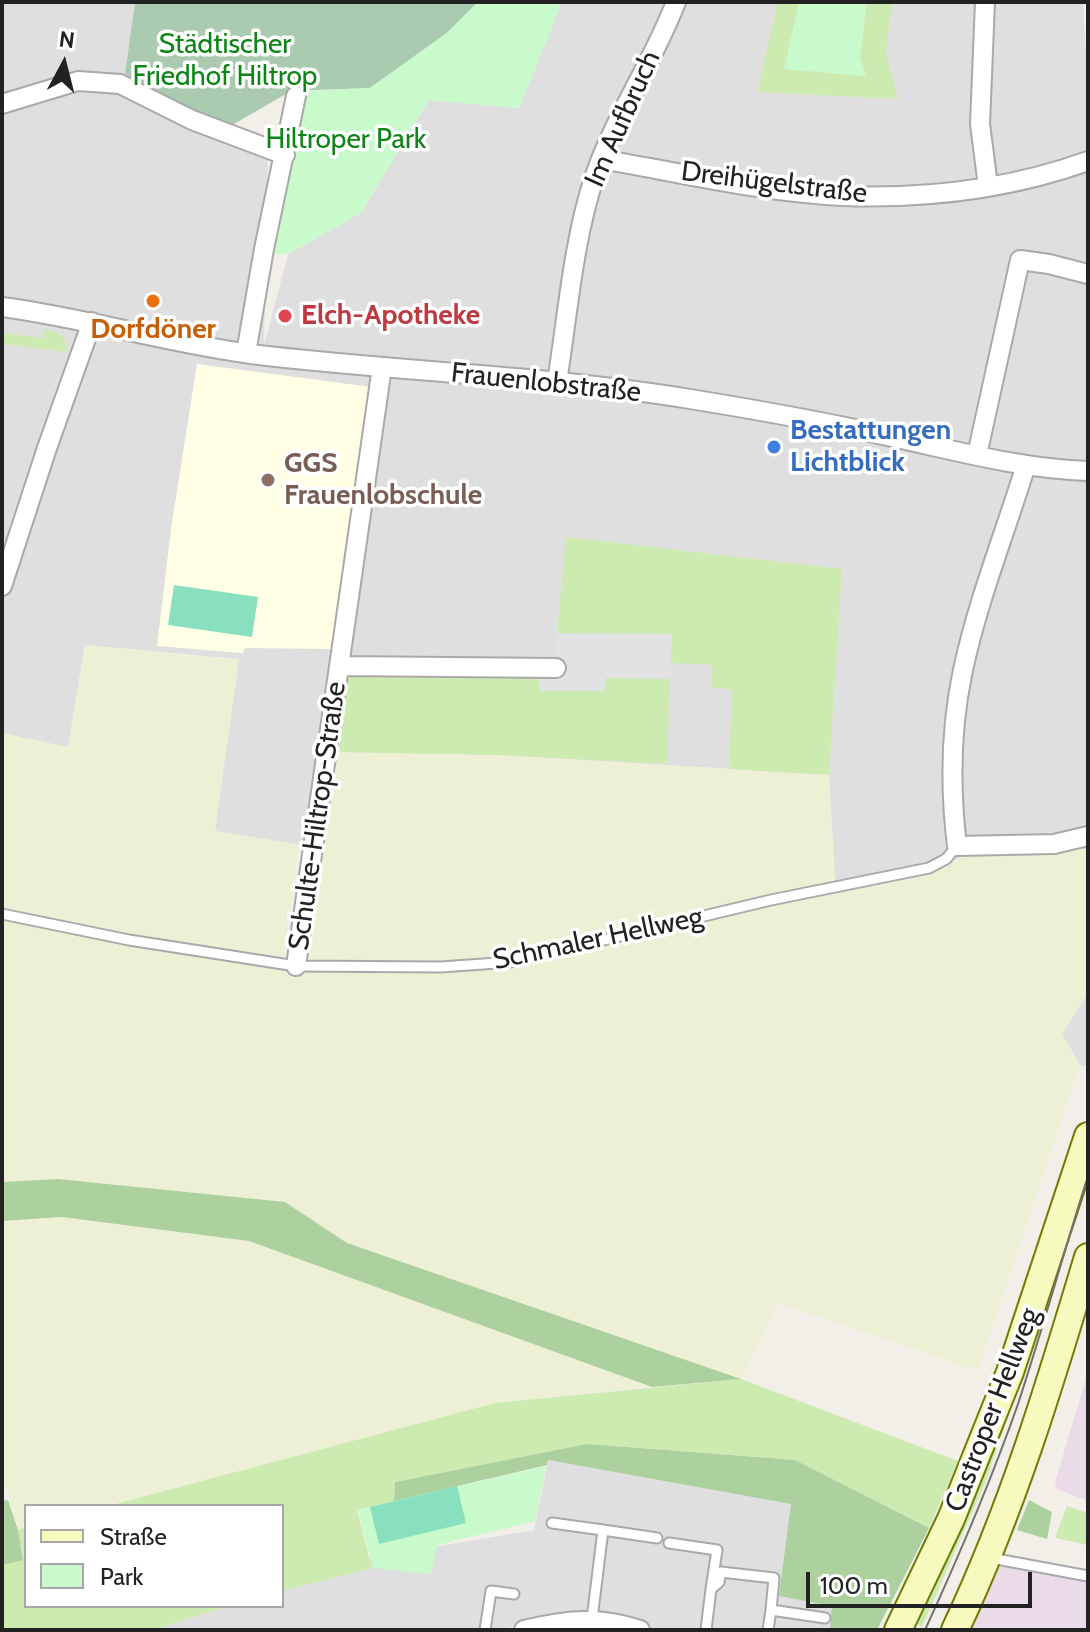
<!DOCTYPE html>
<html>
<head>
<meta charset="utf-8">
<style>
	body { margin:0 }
	#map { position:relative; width:1090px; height:1632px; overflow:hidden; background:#f2efe9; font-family:Cabin,sans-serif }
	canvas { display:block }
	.frame { position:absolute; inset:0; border:4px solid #222; pointer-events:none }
	.legend { position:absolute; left:24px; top:1504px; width:260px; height:104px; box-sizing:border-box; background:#fff; border:2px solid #a7a7a7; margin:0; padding:10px 14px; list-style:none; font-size:24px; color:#222 }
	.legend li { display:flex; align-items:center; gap:16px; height:40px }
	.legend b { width:40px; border:2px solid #a7a7a7 }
	.north { position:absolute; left:24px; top:24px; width:80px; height:80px; -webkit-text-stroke:6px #fff; paint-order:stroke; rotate:7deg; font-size:22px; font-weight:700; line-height:32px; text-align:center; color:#222 }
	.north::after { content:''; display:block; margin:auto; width:28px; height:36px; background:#222; clip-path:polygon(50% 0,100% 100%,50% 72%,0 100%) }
	.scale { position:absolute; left:806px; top:1572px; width:226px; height:36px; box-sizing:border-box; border:4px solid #222; border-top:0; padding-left:10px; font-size:24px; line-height:28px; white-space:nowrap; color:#222; -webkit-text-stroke:6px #fff; paint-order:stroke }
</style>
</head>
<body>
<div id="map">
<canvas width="1090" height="1632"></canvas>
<div class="frame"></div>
<ul class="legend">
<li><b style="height:10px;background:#f7fabf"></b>Straße</li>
<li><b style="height:22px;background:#c8facc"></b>Park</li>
</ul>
<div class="north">N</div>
<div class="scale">100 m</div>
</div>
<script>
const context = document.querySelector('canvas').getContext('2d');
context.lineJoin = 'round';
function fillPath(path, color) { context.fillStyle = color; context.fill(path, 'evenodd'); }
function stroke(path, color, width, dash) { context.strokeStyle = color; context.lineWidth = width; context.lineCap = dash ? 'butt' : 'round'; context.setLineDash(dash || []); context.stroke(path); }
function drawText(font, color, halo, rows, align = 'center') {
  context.font = font + ' Cabin,sans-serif'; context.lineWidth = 7; context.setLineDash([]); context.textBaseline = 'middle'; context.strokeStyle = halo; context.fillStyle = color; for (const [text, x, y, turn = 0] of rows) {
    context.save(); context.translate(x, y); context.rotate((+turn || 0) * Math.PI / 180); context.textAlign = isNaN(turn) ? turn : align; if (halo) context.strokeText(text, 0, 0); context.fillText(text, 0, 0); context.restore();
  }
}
fillPath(new Path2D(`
	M2 2H135L125 74 268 144 264 346 288 254 361 213 429 100 519 108 562 2H1083L1088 91V849L973 852 933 870 835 892 829 775 499 755 335 752 321 848 215 831 238 659 85 645 68 748 2 733Z
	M1088 993V1066L1080 1065 1062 1034Z
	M548 1460 792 1504 780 1596 833 1606 830 1630H655L643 1624 556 1616 499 1630H154L228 1606H282V1591L371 1568 369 1558 534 1530Z`), '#e0dfdf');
fillPath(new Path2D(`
	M1088 1371V1501L1057 1489 1055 1482Z
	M999 1556 1088 1572V1630H971Z`), '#ebdbe8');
fillPath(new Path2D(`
	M197 364 371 387 331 649 245 648 243 653 157 646 171 529Z`), '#ffffe5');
fillPath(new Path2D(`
	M85 645 239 660 215 831 299 845 281 971 304 974 334 752 499 755 829 775 836 892 933 870 973 852 1088 849V993L1062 1034 1080 1065 978 1371 778 1303 741 1379 347 1243 285 1202 58 1179 2 1182V733L68 747Z
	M62 1217 249 1241 652 1387 495 1403 108 1506H26V1527L18 1530 2 1472V1221Z`), '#eef0d5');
fillPath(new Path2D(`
	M778 2H799L784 69 866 75 860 57 867 2H892L886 53 898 99 757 92Z
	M45 329 57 332 65 339 67 352 2 344V333L43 338Z
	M566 537 842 569 829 775 729 769 732 690 712 687V665L671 663V634L557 633Z
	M348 676 539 679 540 691H604L605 678 670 679 667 764 499 755 334 752 344 682Z
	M1049 1296 986 1481 922 1627 916 1623 948 1557 958 1519Z
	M741 1379 958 1461 929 1528 795 1460 587 1444 395 1482 394 1501 357 1510 372 1568 282 1591V1506H108L495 1403Z
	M1067 1506 1088 1513V1545L1055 1538Z
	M26 1527V1606H228L154 1630H2V1565L23 1559 18 1530Z`), '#cdebb0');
fillPath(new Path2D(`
	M58 1179 285 1202 347 1243 741 1379 652 1387 249 1241 62 1217 2 1221V1182Z
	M587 1444 795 1460 929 1528 877 1630H830L832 1606 779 1596 791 1504 548 1460 547 1465 394 1501 395 1482Z
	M8 1500 18 1530 23 1560 2 1565V1501Z
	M1029 1500 1052 1512 1047 1539 1017 1530Z`), '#add19e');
fillPath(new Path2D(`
	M135 2H478L447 33 370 88 291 91 227 128 125 74Z`), '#aacbaf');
fillPath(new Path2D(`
	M478 2H562L519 108 429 100 361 213 288 254H273L303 91 370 88 447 33Z
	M799 2H867L860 57 866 76 784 69Z
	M546 1466 535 1521 437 1545 431 1574 373 1568 358 1510Z`), '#c8facc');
fillPath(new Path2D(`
	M174 585 258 597 252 637 168 625Z
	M457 1486 466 1523 379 1544 370 1507Z`), '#88e0be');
fillPath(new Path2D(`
	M557 633 672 634 670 679 605 678V691H539V672H556Z`), '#e2e2e2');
const service = new Path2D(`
	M2 914 129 940 296 966 441 967 511 962 771 900 929 868 946 859 957 846
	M552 1523 603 1530
	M669 1543 717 1550 711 1589
	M991 1558 1088 1576
	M592 1619 603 1530 657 1538
	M485 1630 491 1591 514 1594
	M706 1630 711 1589 719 1582 721 1572 774 1578 771 1610
	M768 1630 771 1610 825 1618`);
const minor = new Path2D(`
	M985 2 980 124 988 186
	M2 104 78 81 120 84 192 120 285 155
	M601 159C681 173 762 192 842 196 925 199 1010 189 1088 161
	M2 307C86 318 167 343 251 354 397 372 545 375 690 399 758 410 825 422 892 437 957 451 1022 469 1088 471
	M246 353 264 249 296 96
	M557 382C568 313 573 241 595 175 616 115 653 62 676 2
	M977 455 1020 260 1049 264 1088 274
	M1026 465C1005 533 978 600 963 670 951 726 950 789 957 846L1054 844 1088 836
	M2 586 47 448 92 322
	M340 666 556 668
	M296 966 382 367
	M524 1630C565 1620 600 1616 640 1630`);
const secondary = new Path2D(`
	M898 1630 951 1519 1010 1372 1088 1136
	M955 1630C1012 1510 1050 1384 1088 1257`);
stroke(service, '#a9a9a9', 13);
stroke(minor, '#a9a9a9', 22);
stroke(secondary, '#707d05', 30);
stroke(service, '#fff', 9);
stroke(minor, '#fff', 18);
stroke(secondary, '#f7fabf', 26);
stroke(new Path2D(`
	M925 1630C959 1556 991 1481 1018 1404 1043 1328 1064 1251 1088 1176`), '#707070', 2);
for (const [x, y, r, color] of [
	[153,301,8,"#e8710a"],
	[285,316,8,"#e0444e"],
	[774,447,8,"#3f7fe0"],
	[268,480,8,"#8d6e63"]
]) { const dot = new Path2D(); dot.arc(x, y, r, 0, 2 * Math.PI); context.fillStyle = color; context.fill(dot); stroke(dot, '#fff', 3); }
drawText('28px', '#0c8416', '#fff', [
	["Städtischer",225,45],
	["Friedhof Hiltrop",225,77],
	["Hiltroper Park",346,140]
]);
drawText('28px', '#222', '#fff', [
	["Im Aufbruch",623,119,-66],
	["Dreihügelstraße",774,183,7],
	["Frauenlobstraße",546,383,6],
	["Schulte-Hiltrop-Straße",318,816,-82],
	["Schmaler Hellweg",598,939,-12],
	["Castroper Hellweg",993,1410,-69]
]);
drawText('bold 28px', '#be3a42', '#fff', [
	["Elch-Apotheke",301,316]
], 'left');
drawText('bold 28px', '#c56008', '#fff', [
	["Dorfdöner",153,330]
]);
drawText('bold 28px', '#366cbe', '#fff', [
	["Bestattungen",790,431],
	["Lichtblick",790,463]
], 'left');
drawText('bold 28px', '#785e54', '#fff', [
	["GGS",284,464],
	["Frauenlobschule",284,496]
], 'left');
</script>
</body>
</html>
